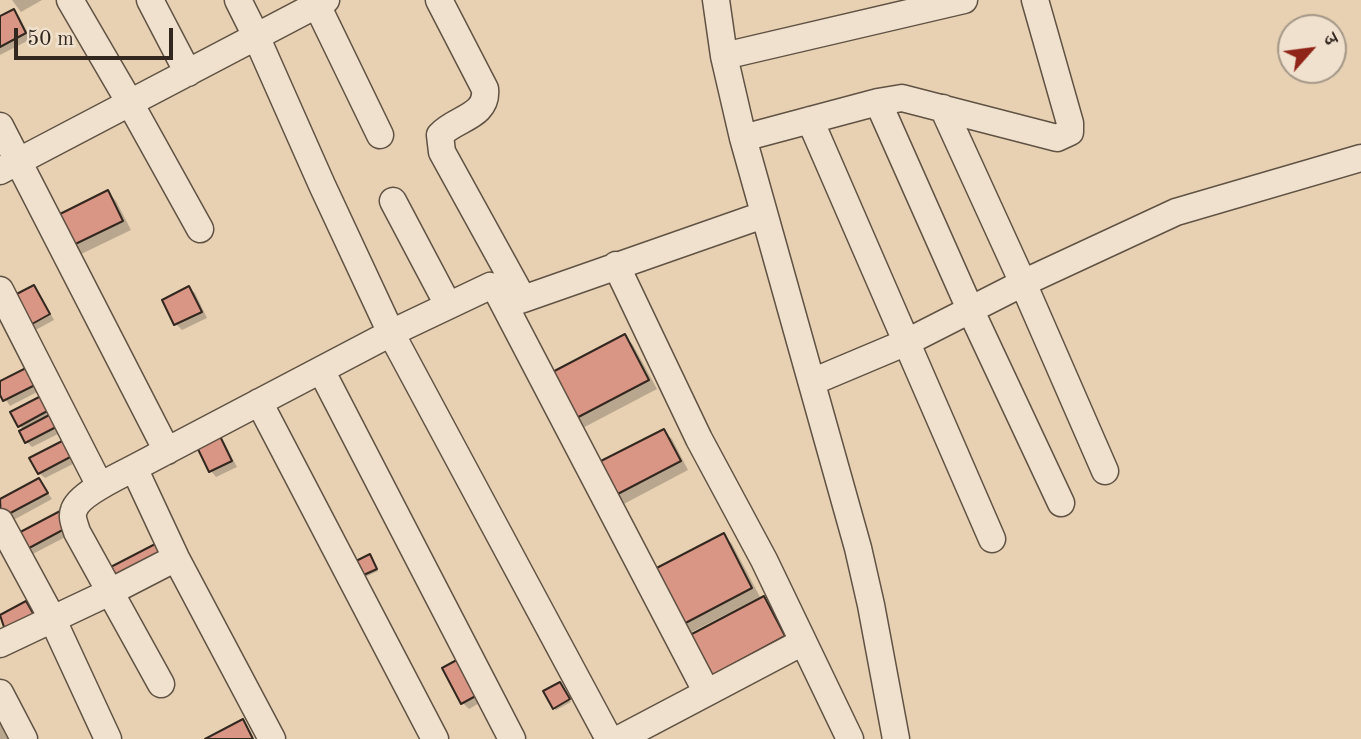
<!DOCTYPE html>
<html>
<head>
<meta charset="utf-8">
<style>
	body { margin:0 }
	#map { position:relative; width:1361px; height:739px; overflow:hidden; background:#e7d1b2; font-family:"Old Standard TT","Noto Serif Devanagari",serif }
	canvas { display:block }
	.north { position:absolute; left:1277px; top:14px; width:70px; height:70px; box-sizing:border-box; background:#efe1cd; border:2px solid #a49788; border-radius:50%; rotate:62deg; font-size:19px; font-weight:700; line-height:28px; text-align:center; color:#332820 }
	.north::after { content:''; display:block; margin:auto; width:24px; height:32px; background:#8f2418; clip-path:polygon(50% 0,100% 100%,50% 72%,0 100%) }
	.scale { position:absolute; left:14px; top:28px; width:159px; height:32px; box-sizing:border-box; border:4px solid #332820; border-top:0; padding-left:9px; font-size:21px; line-height:24px; white-space:nowrap; color:#332820; -webkit-text-stroke:5px #efe1cd; paint-order:stroke }
</style>
</head>
<body>
<div id="map">
<canvas width="1361" height="739"></canvas>
<div class="north">उ</div>
<div class="scale">50 m</div>
</div>
<script>
const context = document.querySelector('canvas').getContext('2d');
context.lineJoin = 'round';
function fillPath(path, color) { context.fillStyle = color; context.fill(path, 'evenodd'); }
function stroke(path, color, width, dash) { context.strokeStyle = color; context.lineWidth = width; context.lineCap = dash ? 'butt' : 'round'; context.setLineDash(dash || []); context.stroke(path); }
fillPath(new Path2D(`
	M12 0H42L21 12Z
	M13 11 19 16 31 39 0 55V18Z
	M108 192 116 201 131 230 75 257 66 248Z
	M33 287 39 293 54 320 30 333Z
	M189 288 195 293 207 318 182 330 176 324 164 300Z
	M625 336 633 345 657 389 577 431 569 422Z
	M28 369 41 390 10 406 0 391V383Z
	M43 397 64 431 32 447 27 442 24 430 20 426Z
	M664 431 672 439 688 470 622 505 614 496Z
	M219 436 224 442 237 467 216 477 211 471Z
	M68 440 81 460 45 478 39 473Z
	M39 480 52 499 8 523 0 513V501Z
	M62 512 75 532 25 558 12 539Z
	M724 535 732 544 760 597 686 635 677 627Z
	M372 559 378 571 361 579Z
	M764 599 773 607 793 646 721 683Z
	M445 668 488 698 469 709 463 703Z
	M562 686 571 702 556 710 554 708Z
	M0 719 13 739H0Z`), '#0003');
const building = new Path2D(`
	M14 9 26 33 0 47V16Z
	M108 190 123 221 65 249 50 219Z
	M34 285 50 314 23 329 7 299Z
	M189 286 202 312 174 325 162 300Z
	M625 334 649 380 567 423 543 377Z
	M28 367 37 384 3 401 0 395V381Z
	M43 395 51 409 18 427 10 412Z
	M53 413 60 425 25 443 19 431Z
	M664 429 681 461 612 497 595 464Z
	M219 434 232 461 209 472 196 445Z
	M68 438 76 454 38 474 29 458Z
	M39 478 48 493 1 518 0 499Z
	M62 510 70 526 18 554 9 538Z
	M724 533 752 588 676 628 647 573Z
	M161 541 167 553 109 583 103 571Z
	M370 554 377 569 357 578 350 564Z
	M764 596 785 636 711 676 690 635Z
	M26 601 34 615 5 630 0 615Z
	M464 656 483 692 461 704 442 668Z
	M560 682 570 699 553 709 543 691Z
	M243 719 253 739H205Z`);
fillPath(building, '#da9685');
stroke(building, '#332820', 2);
const minor = new Path2D(`
	M70 0 130 103 200 229
	M150 0 188 73
	M238 0 256 36 322 185 391 333 609 739
	M439 0 485 89C488 117 455 118 440 135L442 152 523 299
	M716 0 724 56 743 138 858 548 871 605 896 739
	M317 5 380 135
	M724 56 964 0
	M878 102 970 309 1061 503
	M943 108 1023 283 1105 471
	M810 120 992 539
	M0 126 167 451
	M743 138 878 102 902 98 1057 138 1070 132V123L1035 0
	M0 171 326 0
	M393 201 448 305
	M616 265 699 439 764 560 850 739
	M0 290 100 486
	M506 305 763 215
	M321 370 512 739
	M812 382 907 342 1023 283 1176 212 1361 158
	M259 402 435 739
	M134 468C119 476 79 494 74 510 71 517 75 525 77 532L161 684
	M0 522 52 618 108 739
	M0 644 110 592 176 558
	M0 693 24 739
	M272 739 176 558 134 468 391 333 490 286 497 291 706 691
	M619 739 803 642`);
stroke(minor, '#605244', 29);
stroke(minor, '#efe1cd', 26);
</script>
</body>
</html>
